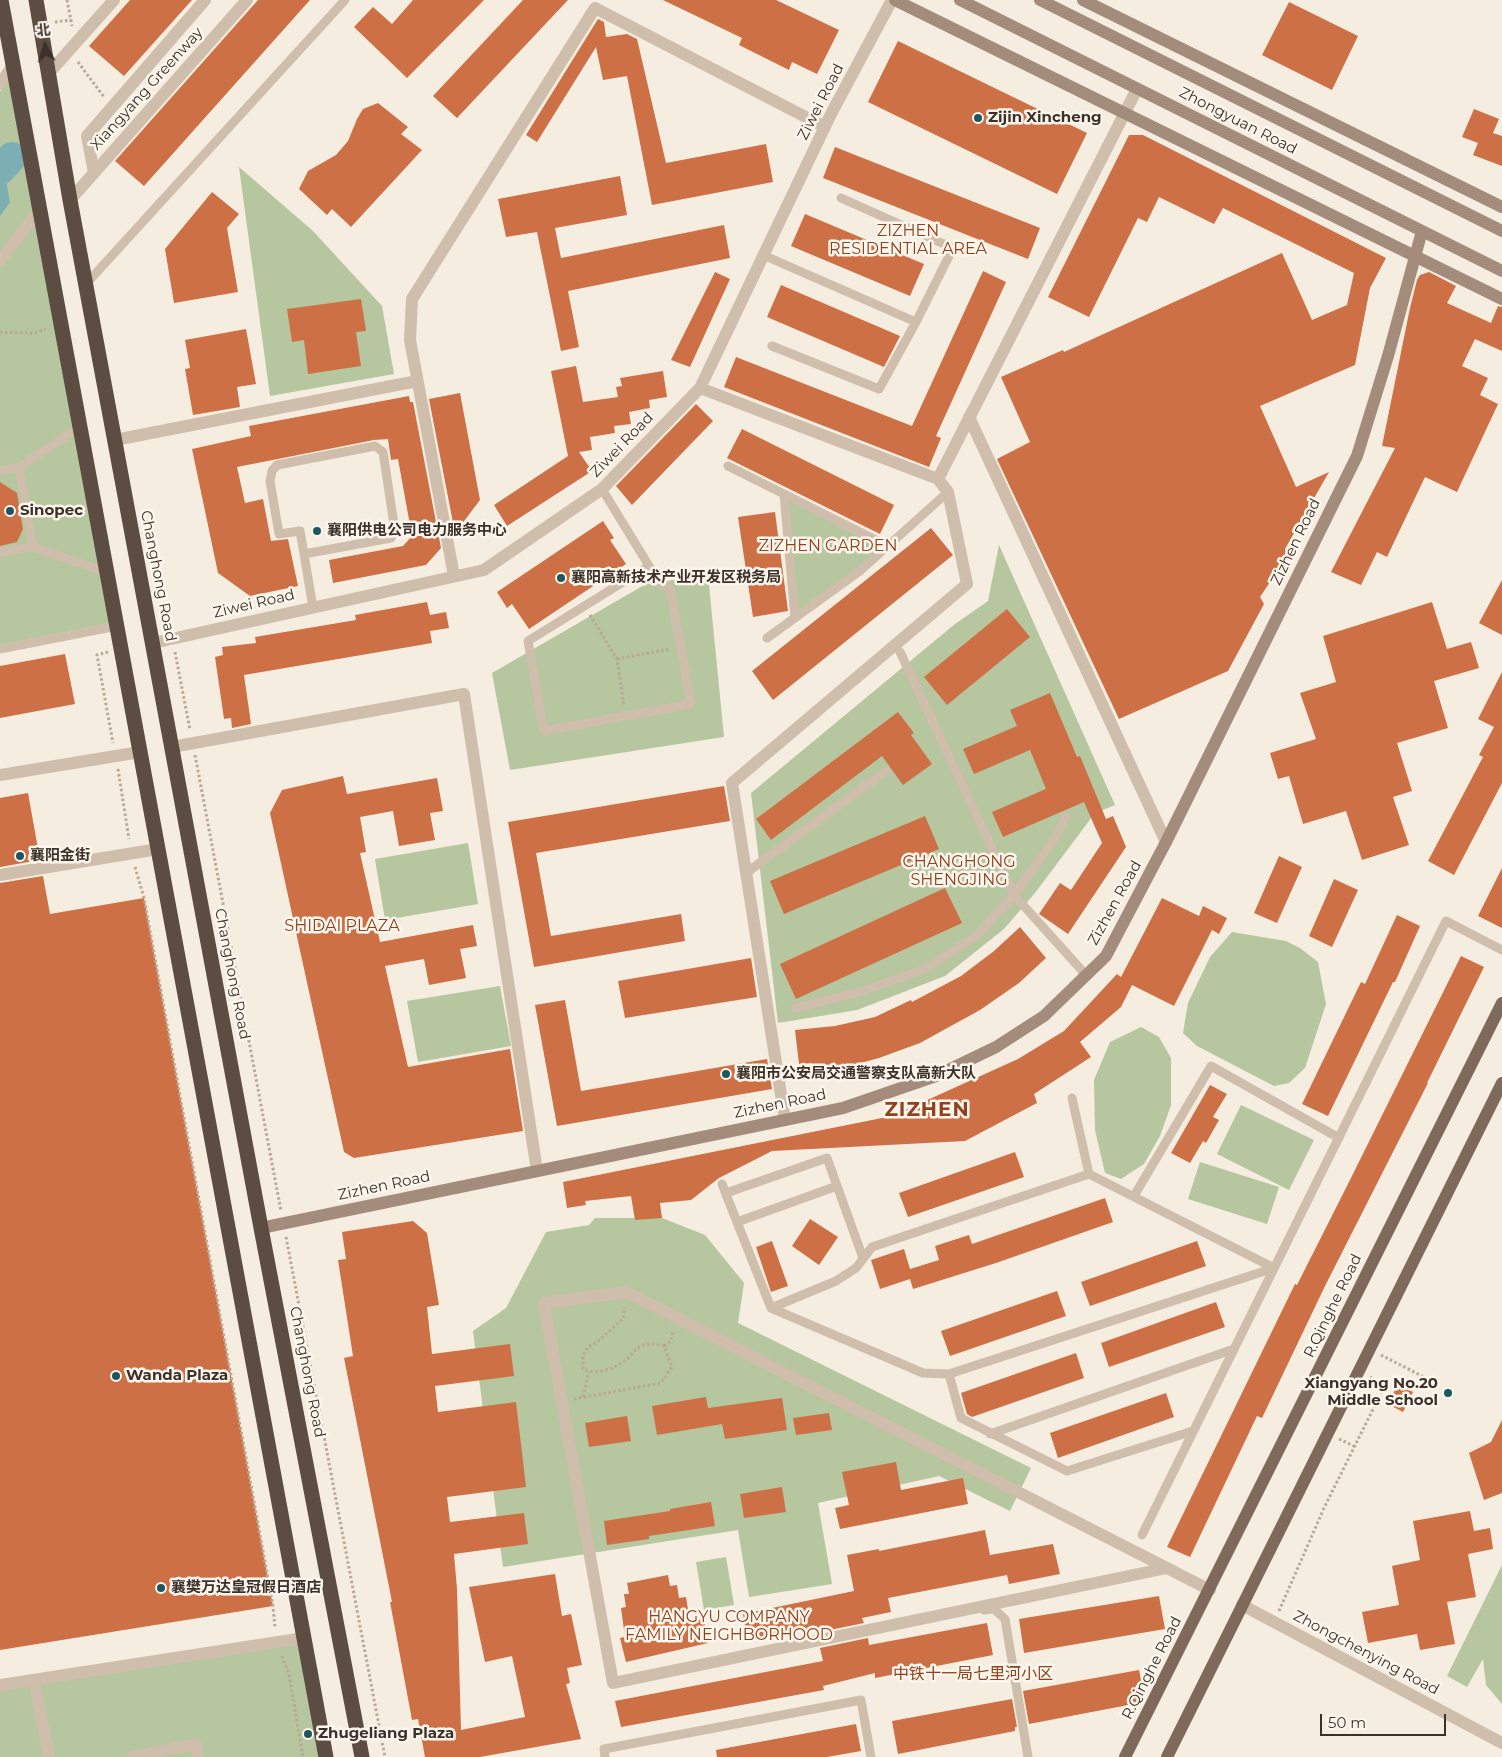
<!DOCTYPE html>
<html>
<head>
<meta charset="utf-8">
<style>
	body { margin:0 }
	#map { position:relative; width:1502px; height:1757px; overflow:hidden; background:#f5ede0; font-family:Montserrat,"Noto Sans SC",sans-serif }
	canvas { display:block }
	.north { position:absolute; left:20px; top:20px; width:50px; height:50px; -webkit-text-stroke:4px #fcf6ed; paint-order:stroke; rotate:354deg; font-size:14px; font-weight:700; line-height:20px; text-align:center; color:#3c312a }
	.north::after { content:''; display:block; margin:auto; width:18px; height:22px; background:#3c312a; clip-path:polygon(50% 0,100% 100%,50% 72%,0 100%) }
	.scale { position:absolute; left:1320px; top:1714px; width:126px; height:22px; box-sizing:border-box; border:2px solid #3c312a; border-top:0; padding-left:6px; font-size:15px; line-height:18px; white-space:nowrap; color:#3c312a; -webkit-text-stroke:4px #fcf6ed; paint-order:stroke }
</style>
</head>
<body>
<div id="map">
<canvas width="1502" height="1757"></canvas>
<div class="north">北</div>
<div class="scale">50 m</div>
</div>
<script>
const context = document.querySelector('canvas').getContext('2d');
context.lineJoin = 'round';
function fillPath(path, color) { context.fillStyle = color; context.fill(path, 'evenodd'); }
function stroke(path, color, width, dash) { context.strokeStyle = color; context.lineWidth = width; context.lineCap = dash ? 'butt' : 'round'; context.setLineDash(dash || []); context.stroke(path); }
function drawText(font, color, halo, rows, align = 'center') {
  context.font = font + ' Montserrat,"Noto Sans SC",sans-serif'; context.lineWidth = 5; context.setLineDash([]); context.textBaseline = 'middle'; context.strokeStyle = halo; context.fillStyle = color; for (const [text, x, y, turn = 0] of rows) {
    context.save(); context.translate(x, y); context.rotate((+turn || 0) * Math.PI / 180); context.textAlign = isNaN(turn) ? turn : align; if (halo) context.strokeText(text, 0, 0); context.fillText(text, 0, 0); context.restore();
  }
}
fillPath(new Path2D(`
	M14 64 110 623 0 645V92Z
	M239 167 313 231 382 306 394 374 270 396Z
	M784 494 888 546 795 618Z
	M999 545 1115 805 1095 813 1035 893 1004 929 945 976 857 1010 778 1023 751 793 955 624 988 601Z
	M708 575 724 737 510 770 492 673 646 584Z
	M468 843 478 904 385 920 375 859Z
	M1232 932 1286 941 1300 948 1318 962 1326 1004 1305 1068 1289 1083 1274 1086 1197 1046 1183 1033 1188 1003 1210 957Z
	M500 986 511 1046 418 1062 407 1001Z
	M1141 1027 1159 1037 1171 1058V1105L1160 1136 1144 1164 1121 1179 1105 1173 1095 1130 1094 1080 1110 1042Z
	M1241 1105 1314 1140 1289 1190 1217 1154Z
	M1200 1162 1279 1187 1267 1224 1188 1199Z
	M595 1218H662L705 1235 744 1283 738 1323 1031 1468 1010 1511 939 1476 818 1503 832 1584 749 1597 738 1530 503 1567 473 1331 506 1308 546 1232 589 1225Z
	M726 1557 734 1605 704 1610 696 1562Z
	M1502 1565V1704L1486 1685 1483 1659 1467 1687 1447 1676Z
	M304 1638 326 1757H0V1685Z`), '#b6c69e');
fillPath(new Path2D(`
	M0 148 10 202 0 216Z`), '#7daeb4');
stroke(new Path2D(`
	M0 170 12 157`), '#7daeb4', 30);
fillPath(new Path2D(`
	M130 0H192L124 76 89 46Z
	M258 0H310L144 186 115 161Z
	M413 0H484L407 78 354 27 373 7 392 24Z
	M523 0H568L457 118 433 96Z
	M663 0H776L839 30 817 74 792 62 789 70 739 45 742 38Z
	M1289 2 1358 36 1332 90 1262 55Z
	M598 19 604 22 606 37 627 34 637 39 666 163 766 144 773 182 652 205 627 76 603 80 596 47 537 142 526 135Z
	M898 41 1087 133 1057 194 868 102Z
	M378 103 408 127 401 134 422 150 351 227 332 209 327 215 299 189 308 171 336 155 348 141 357 119 363 109Z
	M1474 109 1499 119 1493 133 1502 136V166L1473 155 1478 143 1462 137Z
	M1129 135H1143L1386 258 1370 288 1355 365 1260 406 1296 487 1329 472 1285 549 1288 555 1260 597 1264 604 1228 671 1119 719 997 459 1030 442 1001 377 1063 350 1064 352 1282 253 1312 320 1347 305 1354 273 1223 208 1214 224 1159 197 1147 222 1138 218 1089 317 1048 297Z
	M835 147 1040 228 1028 259 823 178Z
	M620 176 627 215 555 228 561 258 724 225 730 258 568 291 579 347 561 351 537 232 506 237 498 199Z
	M212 192 239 214 227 228 238 292 174 303 165 249Z
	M805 214 924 264 910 296 791 246Z
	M983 271 1006 282 936 436 941 438 929 467 724 387 736 357 912 426Z
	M715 272 730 279 690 367 671 360Z
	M1429 272 1456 286 1447 303 1491 323 1498 306 1502 307V351L1475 339 1462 366 1488 378 1480 395 1498 404 1457 492 1425 477 1387 557 1377 552 1361 585 1331 572 1395 448 1382 446 1410 308 1417 280 1420 275Z
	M781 285 900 336 884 367 767 317Z
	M361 299 366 331 356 332 361 366 308 374 304 340 292 342 287 309Z
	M246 329 256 384 237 387 240 407 193 415 185 369 190 368 185 340Z
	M576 366 583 402 618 397 616 387 622 386 620 378 663 371 667 397 649 400 650 408 629 412 631 424 614 426 615 433 590 437 592 450 579 452 592 471 507 526 494 505 568 456 551 371Z
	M460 393 480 500 455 533 429 399Z
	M409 396 410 402H413L441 548 426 565 333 583 329 560 403 546 412 536 398 459 391 460 388 439 374 440 237 467 245 503 263 499 271 541 288 539 298 586 250 596 218 573 192 449 251 436 249 426Z
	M696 404 713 421 632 505 616 486Z
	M742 429 894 505 880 534 727 458Z
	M0 482 17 493 23 529 17 542 0 546Z
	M775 512 788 611 753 617 738 517Z
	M603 521 614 538 610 540 626 564 529 629 512 604 507 608 497 592Z
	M931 528 953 555 773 700 752 671Z
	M1502 580V635L1479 623Z
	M427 602 430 615 446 612 449 628 430 631 432 643 244 675 251 724 232 728 231 718 224 719 215 657 223 655 222 647 256 643 255 637 356 620 355 615Z
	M1432 602 1447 649 1471 642 1479 668 1434 681 1448 728 1397 743 1412 791 1393 797 1409 845 1362 860 1346 811 1303 824 1289 776 1278 779 1270 753 1316 739 1300 693 1336 682 1323 636Z
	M1007 609 1030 637 947 705 924 677Z
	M65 654 75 704 0 718V666Z
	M1502 672V783L1454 875 1428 861 1483 757 1479 755 1494 727 1478 719Z
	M1050 693 1077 757 1080 756 1106 819 1113 816 1126 847 1068 934 1039 914 1060 883 1071 890 1102 843 1084 802 1003 837 992 812 1046 789 1030 750 974 774 963 749 1017 726 1010 710Z
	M898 712 914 733 911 735 932 764 903 785 882 756 771 840 756 819Z
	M343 776 347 794 437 778 443 811 430 813 435 840 399 846 393 811 360 817 366 852 360 853 380 942 473 925 477 946 460 949 466 978 429 985 424 959 385 966 408 1067 510 1049 523 1131 354 1158 344 1152 270 813 282 790Z
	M724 786 730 821 536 853 551 936 681 914 685 941 534 967 508 822Z
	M28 793 40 860 0 867V798Z
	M925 816 939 849 784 914 770 881Z
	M1279 856 1302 867 1277 923 1254 913Z
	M1502 868V928L1478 916Z
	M43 876 50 914 144 898 273 1606 0 1650V883Z
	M1334 879 1358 890 1332 947 1309 936Z
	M945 888 962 923 796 999 780 964Z
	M1162 898 1199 916 1203 906 1227 918 1219 934 1212 930 1174 1006 1132 985 1121 1007 1080 1042 1091 1057 1034 1094 1037 1103 965 1141 772 1151 719 1178 691 1200 660 1203 662 1218 635 1220 631 1196 585 1201 586 1205 567 1208 563 1182 892 1116 1018 1059 1064 1031 1117 974 1121 977Z
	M1397 915 1420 926 1395 982H1393L1328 1116 1302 1104 1361 982 1365 984Z
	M1020 927 1046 958 1019 983 980 1010 920 1043 879 1058 846 1067 824 1070 823 1067 813 1069 812 1063 799 1064 795 1030 835 1026 875 1017 911 1000 912 1002 961 976 994 951Z
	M1461 956 1484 967 1427 1083H1428L1325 1286 1262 1418 1257 1416 1190 1557 1167 1547 1295 1284 1297 1285 1350 1180Z
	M751 958 757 997 625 1018 618 981Z
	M565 1000 581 1091 767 1059 772 1089 557 1126 535 1005Z
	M1210 1085 1227 1094 1213 1117 1219 1120 1206 1143 1203 1141 1190 1163 1171 1153Z
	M1015 1152 1024 1177 908 1217 899 1193Z
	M1105 1198 1113 1222 996 1263 913 1289 910 1279 880 1289 871 1260 904 1249 910 1269 939 1260 935 1246 969 1235 972 1244Z
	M810 1219 838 1237 819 1265 792 1246Z
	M413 1221 427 1233 439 1305 427 1307 432 1354 510 1344 514 1376 435 1386 438 1412 516 1402 526 1487 447 1497 450 1522 524 1513 528 1544 454 1554 457 1589 461 1730 525 1717 512 1656 485 1662 469 1587 555 1574 562 1616 571 1614 582 1665 567 1668 570 1683 566 1684 581 1739 480 1757H425L418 1719 412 1720 390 1602H392L344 1358 353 1356 338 1260 346 1259 342 1232Z
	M772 1241 788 1286 771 1292 756 1247Z
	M1197 1241 1206 1266 1090 1306 1081 1282Z
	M1057 1291 1066 1316 950 1356 941 1331Z
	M1216 1302 1225 1327 1109 1367 1101 1343Z
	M1076 1353 1084 1378 972 1417 967 1414 961 1393Z
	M1398 1384 1413 1392 1403 1412 1388 1404Z
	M1166 1393 1174 1417 1058 1458 1050 1433Z
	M706 1397 708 1408 782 1398 787 1430 725 1439 722 1424 657 1435 652 1406Z
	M829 1413 832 1430 796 1435 793 1418Z
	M627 1416 631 1441 589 1447 585 1423Z
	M1502 1420V1493L1484 1500 1469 1453 1491 1442Z
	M896 1462 901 1490 963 1478 968 1504 840 1529 835 1508 849 1505 842 1472Z
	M782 1487 786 1512 744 1518 740 1494Z
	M711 1502 715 1526 649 1536V1539L607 1545 604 1521 670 1511V1509Z
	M1470 1511 1474 1531 1490 1528 1493 1549 1468 1554 1476 1597 1447 1602 1455 1644 1420 1650 1417 1634 1368 1643 1362 1612 1399 1605 1392 1566 1420 1560 1413 1521Z
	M985 1530 990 1555 1053 1544 1060 1574 1009 1584 1007 1575 888 1598 891 1612 862 1618 864 1623 815 1633 814 1628 748 1641 743 1614 854 1591 847 1555 879 1549V1551Z
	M668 1575 670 1586 677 1585 679 1598 686 1597 690 1622 704 1619 708 1643 626 1662 620 1638 625 1637 621 1608 626 1607 624 1594H629L627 1583Z
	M1159 1596 1165 1629 1024 1653 1019 1619Z
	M987 1623 993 1655 875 1678V1673L823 1686 824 1690 621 1727 615 1701 823 1661 820 1648 868 1638 869 1645Z
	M1139 1670 1145 1699 1144 1702 1029 1724 1023 1691Z
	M1012 1699 1017 1727H1015V1731L898 1754 892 1721Z
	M856 1724 861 1751 827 1757H717L716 1750Z`), '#cd7046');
stroke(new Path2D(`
	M67 0 72 26
	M55 22 71 20
	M78 62 104 97
	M0 332 34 333 46 329
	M590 615 617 659 624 706
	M108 652 97 655 113 743
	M175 652 190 730
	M617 659 670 649
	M195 755 281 1211
	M118 769 129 839
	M135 867 144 898 273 1606 275 1628
	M286 1237 385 1757
	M664 1346 671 1341 673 1330
	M1381 1355 1424 1377
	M583 1397 589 1372
	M574 1399 661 1383 672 1367 664 1346C656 1344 649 1343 641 1346 635 1349 632 1355 627 1359 616 1368 597 1376 583 1369V1355L588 1347 597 1342 623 1319 625 1307
	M1339 1439 1356 1447
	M1279 1611 1324 1508 1385 1385 1370 1377
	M282 1656 289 1674 303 1757`), '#baa895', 3, [2.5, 2.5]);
stroke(new Path2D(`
	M763 255 916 322 953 248 841 198
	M86 284 345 0
	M772 346 879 389 916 322
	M80 427 19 467 33 547 106 572
	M728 466 888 546
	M0 471 19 467
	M602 489 660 584 670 588 691 704 544 731 528 641 649 566
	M784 494 795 618
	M0 552 33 547
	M304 554 300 531 279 534 270 481 272 471 277 465 375 446 383 452 395 531 391 538 304 554 313 608
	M767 638 861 570 948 492
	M0 649 117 626
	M900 652 1014 895 1086 975
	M746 873 886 771
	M796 1008 863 991 927 968 977 935 1014 895 1056 837 1066 817
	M1072 1098 1089 1174
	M722 1184 771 1308
	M726 1193 827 1158 863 1258
	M1134 1196 1211 1066 1339 1138
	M737 1222 837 1186
	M949 1374 1274 1268
	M1193 1431 1067 1471 961 1418 949 1374 923 1373 771 1308 836 1281 856 1268 872 1247 1089 1174 1274 1268
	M990 1434 1234 1349
	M1142 1535 1446 921 1502 950
	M984 1610 994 1609 1005 1619 1028 1757
	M605 1757 604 1749 861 1700 871 1757`), '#cebeab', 9);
stroke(new Path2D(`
	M49 73 114 0
	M0 84 14 64
	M94 173 87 136 205 0
	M70 200 247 0
	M0 261 39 210
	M700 388 938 479 948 492 967 584 732 783 785 1120
	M969 417 1166 842
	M115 440 417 381
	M938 479 1137 89
	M454 576 410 340 412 299 595 8 825 127
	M153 643 484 570 602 489 700 388 831 114 892 0
	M172 747 464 694 537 1171
	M0 775 140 752
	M0 875 158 849
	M1167 1568 613 1683 544 1303 626 1292 1167 1568 1210 1590
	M1242 1605 1502 1743
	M34 1680 49 1757
	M0 1685 304 1638
	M133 1757 196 1744 198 1757`), '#cebeab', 12);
stroke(new Path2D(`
	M895 0 1502 299
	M960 0 1502 271
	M1040 0 1502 231
	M1083 0 1502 207
	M261 1228 843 1108 936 1076 996 1047 1044 1016 1106 956 1166 842 1357 456 1388 356 1422 231`), '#a38c7b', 12);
stroke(new Path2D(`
	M1125 1757 1502 1003
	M1167 1757 1502 1083`), '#7e695b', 12);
stroke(new Path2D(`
	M1 0 326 1757
	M36 0 70 200 261 1228 362 1757`), '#5d4c41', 15);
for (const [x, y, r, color] of [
	[978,118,5,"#1c5761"],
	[10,511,5,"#1c5761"],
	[317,531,5,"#1c5761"],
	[561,578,5,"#1c5761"],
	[20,856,5,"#1c5761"],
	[726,1074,5,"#1c5761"],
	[116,1376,5,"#1c5761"],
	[1448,1393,5,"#1c5761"],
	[161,1588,5,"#1c5761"],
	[308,1734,5,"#1c5761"]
]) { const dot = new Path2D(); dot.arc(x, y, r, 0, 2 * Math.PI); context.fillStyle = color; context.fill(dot); stroke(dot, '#fcf6ed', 2); }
drawText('15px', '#3c312a', '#fcf6ed', [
	["Xiangyang Greenway",147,89,-48],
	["Ziwei Road",821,102,-63],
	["Zhongyuan Road",1238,121,27],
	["Ziwei Road",622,445,-46],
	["Zizhen Road",1296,542,-64],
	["Changhong Road",158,576,79],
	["Ziwei Road",254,604,-13],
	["Zizhen Road",1115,903,-61],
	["Changhong Road",232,974,79],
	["Zizhen Road",780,1104,-12],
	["Zizhen Road",384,1186,-12],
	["R.Qinghe Road",1333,1306,-64],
	["Changhong Road",307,1372,79],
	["Zhongchenying Road",1366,1653,28],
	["R.Qinghe Road",1152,1668,-63]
]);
drawText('bold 15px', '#3c312a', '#fcf6ed', [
	["Zijin Xincheng",988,118],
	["Sinopec",20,511],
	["襄阳供电公司电力服务中心",327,531],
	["襄阳高新技术产业开发区税务局",571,578],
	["襄阳金街",30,856],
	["襄阳市公安局交通警察支队高新大队",736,1074],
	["Wanda Plaza",126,1376],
	["Xiangyang No.20",1438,1384,"right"],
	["Middle School",1438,1401,"right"],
	["襄樊万达皇冠假日酒店",171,1588],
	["Zhugeliang Plaza",318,1734]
], 'left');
drawText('16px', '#91411d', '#fcf6ed', [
	["ZIZHEN",908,231],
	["RESIDENTIAL AREA",908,249],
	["ZIZHEN GARDEN",828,546],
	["CHANGHONG",959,862],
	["SHENGJING",959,880],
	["SHIDAI PLAZA",342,926],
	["HANGYU COMPANY",729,1617],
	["FAMILY NEIGHBORHOOD",729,1635],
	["中铁十一局七里河小区",973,1674]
]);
context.letterSpacing = '1px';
drawText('bold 20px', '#91411d', '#fcf6ed', [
	["ZIZHEN",927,1110]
]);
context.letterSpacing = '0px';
</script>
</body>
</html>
